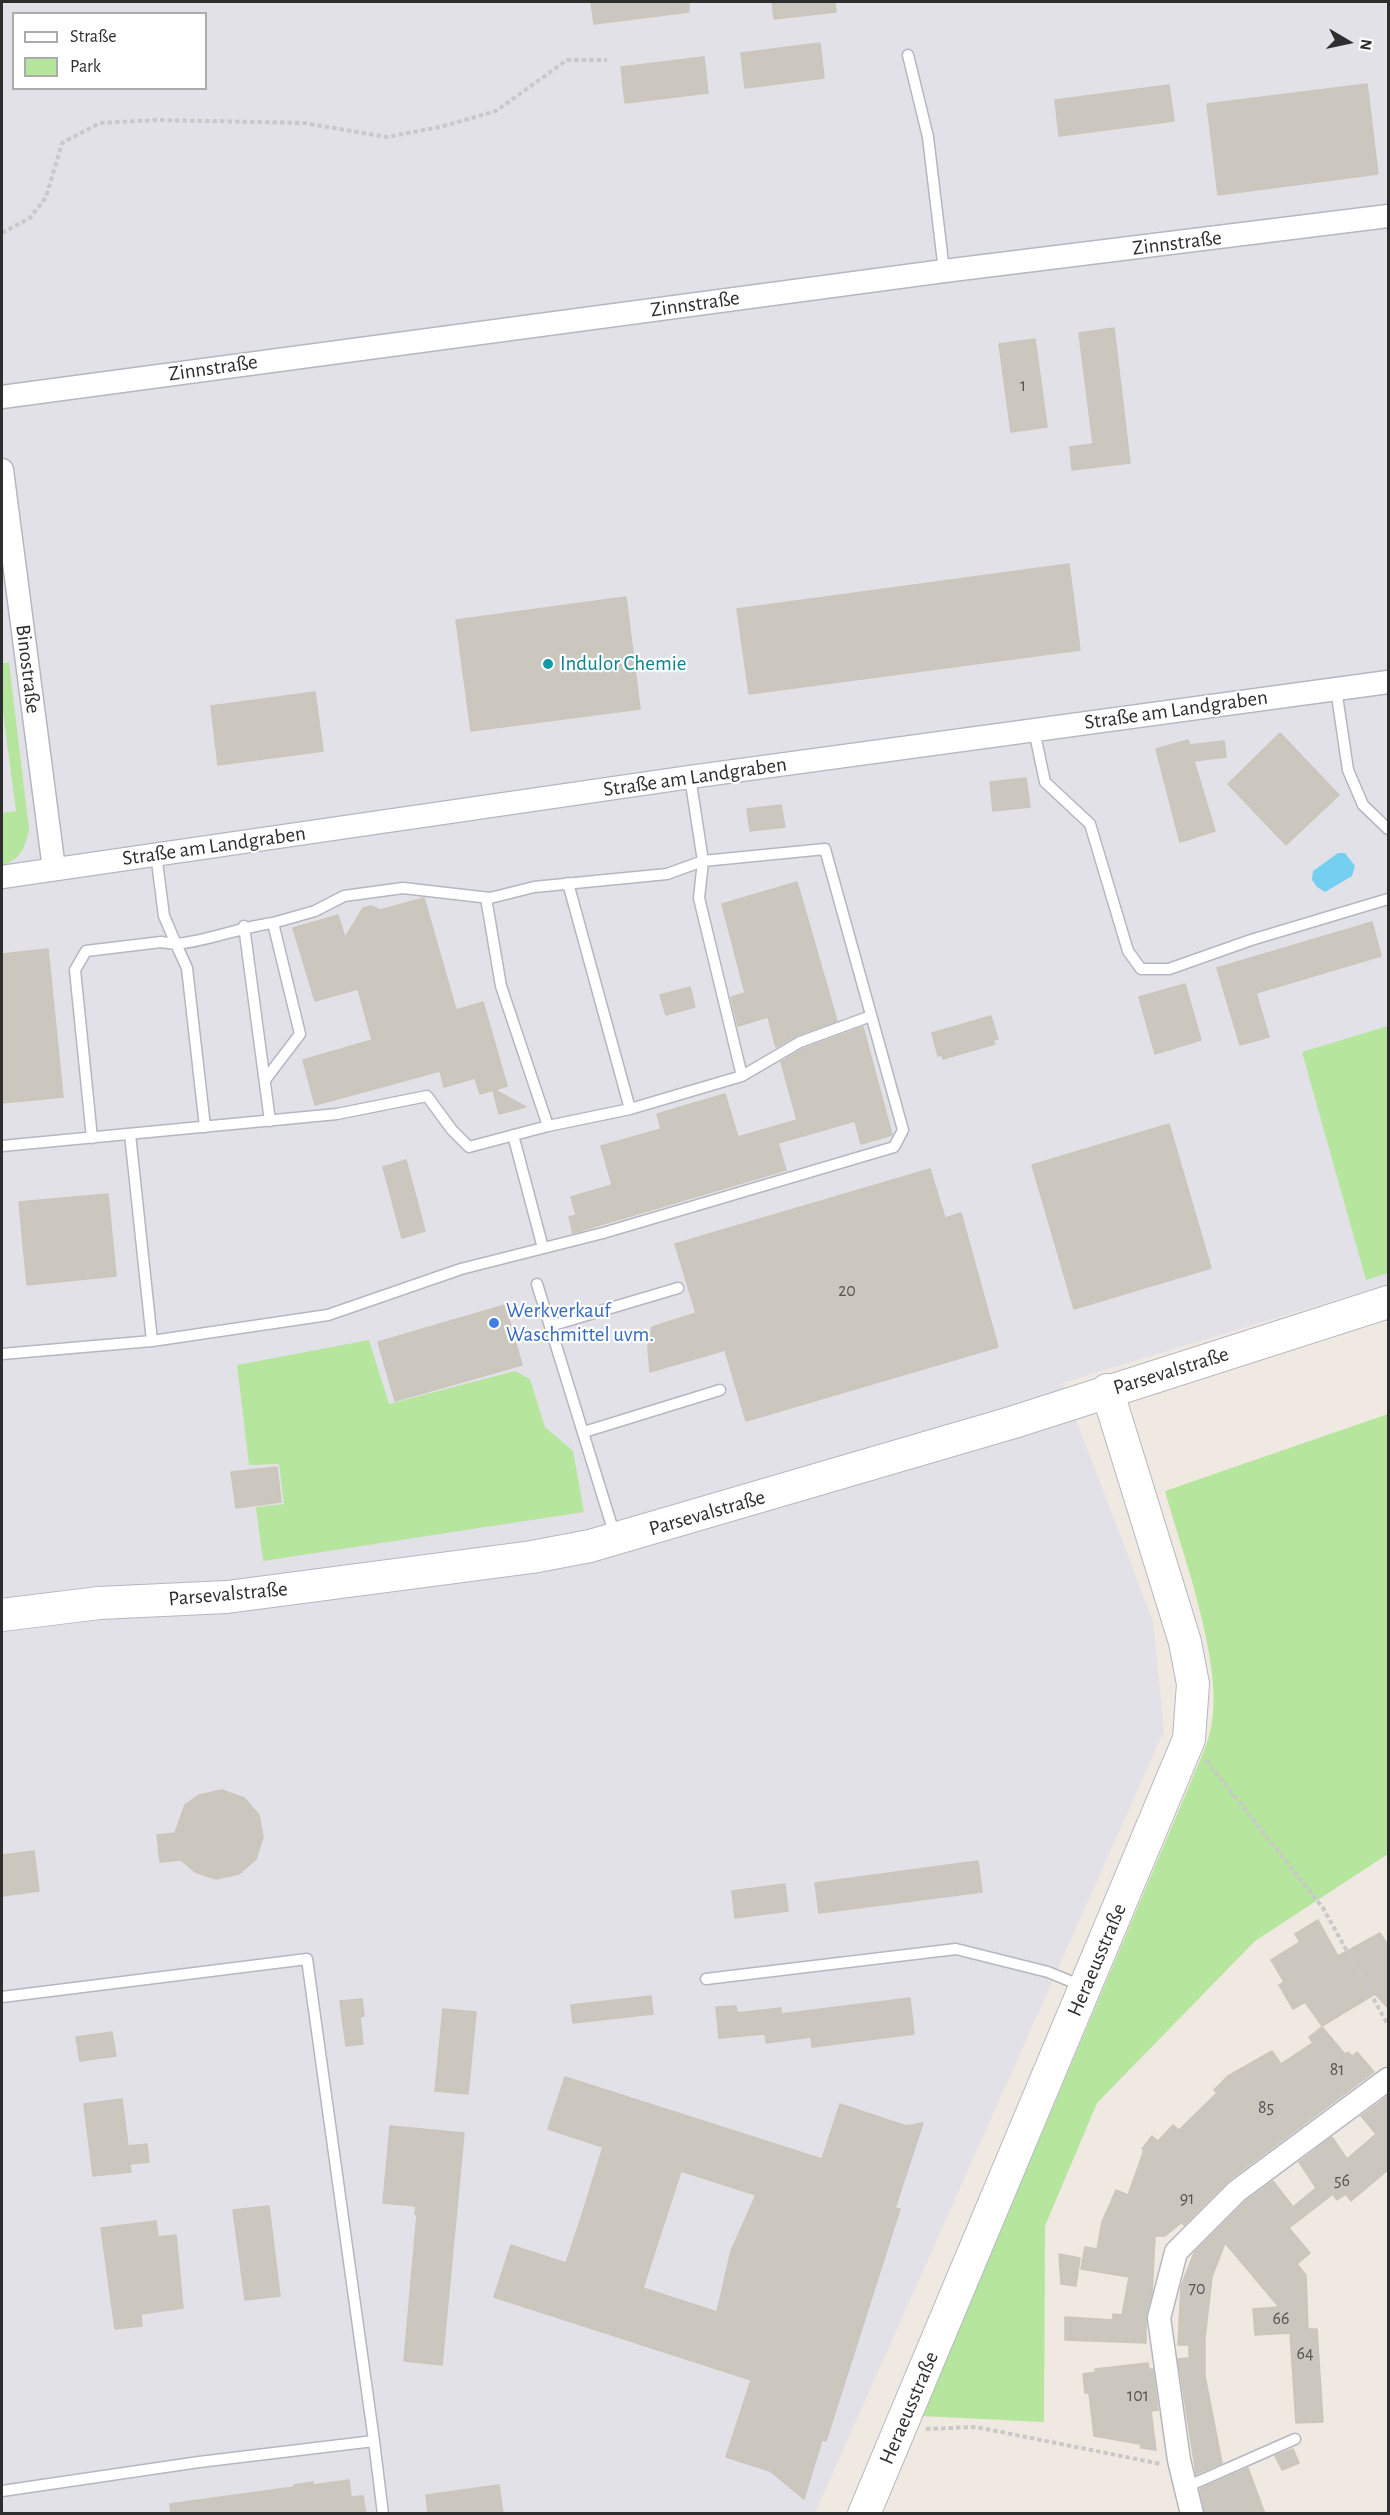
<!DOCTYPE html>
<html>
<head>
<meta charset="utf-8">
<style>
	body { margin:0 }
	#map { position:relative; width:1390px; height:2515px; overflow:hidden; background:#efe9e1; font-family:"Alegreya Sans",sans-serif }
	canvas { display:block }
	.frame { position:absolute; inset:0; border:3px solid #2e2e2e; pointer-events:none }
	.legend { position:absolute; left:12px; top:12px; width:195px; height:78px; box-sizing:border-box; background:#fff; border:2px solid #ababab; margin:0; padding:8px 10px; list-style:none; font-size:18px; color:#2e2e2e }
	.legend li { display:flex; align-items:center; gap:12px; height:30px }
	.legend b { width:30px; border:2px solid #ababab }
	.north { position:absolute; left:1318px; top:12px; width:60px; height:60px; -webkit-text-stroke:4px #fff; paint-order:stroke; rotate:99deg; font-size:16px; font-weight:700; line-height:24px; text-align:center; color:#2e2e2e }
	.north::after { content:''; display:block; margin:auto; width:21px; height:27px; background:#2e2e2e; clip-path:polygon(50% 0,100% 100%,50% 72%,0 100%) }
</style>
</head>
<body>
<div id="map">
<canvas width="1390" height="2515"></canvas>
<div class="frame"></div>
<ul class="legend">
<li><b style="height:8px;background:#fff"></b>Straße</li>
<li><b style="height:16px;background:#b6e59e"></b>Park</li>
</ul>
<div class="north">N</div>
</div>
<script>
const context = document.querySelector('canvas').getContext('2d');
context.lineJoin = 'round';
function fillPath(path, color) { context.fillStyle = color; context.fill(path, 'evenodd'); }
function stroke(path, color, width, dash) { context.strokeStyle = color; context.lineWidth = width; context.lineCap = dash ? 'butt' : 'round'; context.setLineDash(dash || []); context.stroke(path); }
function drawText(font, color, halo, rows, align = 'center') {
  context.font = font + ' "Alegreya Sans",sans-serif'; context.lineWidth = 4.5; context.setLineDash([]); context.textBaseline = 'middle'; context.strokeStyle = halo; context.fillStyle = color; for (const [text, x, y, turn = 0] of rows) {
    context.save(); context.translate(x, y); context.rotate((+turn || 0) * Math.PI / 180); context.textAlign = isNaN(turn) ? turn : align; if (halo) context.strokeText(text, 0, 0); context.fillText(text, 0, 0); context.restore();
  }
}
fillPath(new Path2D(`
	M2 2H1388V1284L1062 1383 1153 1621 1164 1731 815 2513 2 2514ZM14 14H206V88H14Z`), '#e3e1e8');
fillPath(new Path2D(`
	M2 663H9L29 829C25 849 21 858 2 866V813L16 811 2 705Z
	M1388 1026V1273L1366 1280 1302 1052Z
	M369 1340 389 1404 515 1371 530 1379 545 1427 573 1451 584 1512 263 1561 256 1507 284 1504 279 1464 249 1465 237 1365Z
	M1388 1414V1854L1255 1941 1097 2103 1045 2226 1044 2422 922 2416 1190 1784C1197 1766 1207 1747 1211 1728 1225 1667 1182 1552 1165 1491Z`), '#b6e59e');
fillPath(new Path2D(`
	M1338 853H1345L1355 866 1352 876 1325 892 1317 887 1312 880 1313 871Z`), '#75cff0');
const building = new Path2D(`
	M591 2H689V12L594 24Z
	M772 2H835L836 12 774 19Z
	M820 43 824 78 745 88 741 53Z
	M704 57 708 93 625 103 621 67Z
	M1367 84 1378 174 1218 195 1207 104Z
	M1169 85 1174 121 1059 136 1055 100Z
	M1114 328 1130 463 1072 470 1070 447 1093 444 1079 333Z
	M1035 339 1047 427 1011 432 999 344Z
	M1069 564 1080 650 749 694 737 609Z
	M626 597 640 709 471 731 456 620Z
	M315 692 323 751 218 765 211 706Z
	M1280 733 1339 795 1286 845 1228 784Z
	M1188 740 1190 745 1224 741 1226 757 1194 761 1215 831 1180 842 1156 749Z
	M1026 778 1030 807 993 811 990 782Z
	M781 805 785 827 750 831 747 809Z
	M797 882 837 1021 797 1035 776 1047 768 1017 738 1026 731 997 745 993 722 904Z
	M424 898 456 1010 483 1002 507 1086 495 1090 526 1107 499 1114 493 1090 480 1094 475 1078 444 1087 440 1071 315 1105 303 1060 372 1040 358 989 315 1001 293 928 338 915 345 938 363 908 371 906 380 910Z
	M1372 922 1381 956 1256 993 1269 1037 1240 1045 1217 968Z
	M48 949 63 1097 2 1103V954Z
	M1185 984 1201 1040 1155 1054 1139 997Z
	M690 987 695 1007 666 1015 660 995Z
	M991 1016 998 1039 993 1040 995 1044 943 1059 942 1055 938 1056 932 1033Z
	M863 1027 892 1135 861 1144 855 1121 778 1143 786 1170 573 1233 569 1217 576 1215 571 1197 612 1185 601 1146 661 1129 657 1114 725 1094 738 1137 797 1120 781 1062 803 1049Z
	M1169 1124 1211 1268 1074 1309 1032 1165Z
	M406 1160 425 1231 402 1238 383 1167Z
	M930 1169 945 1218 961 1213 998 1347 746 1421 725 1350 650 1372 648 1347 652 1327 696 1313 675 1244Z
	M108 1194 116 1276 27 1285 19 1202Z
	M505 1305 522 1365 395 1401 378 1342Z
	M277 1467 281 1502 236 1508 231 1472Z
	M222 1790 244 1798 259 1815 263 1837 256 1859 239 1874 216 1879 195 1872 181 1860 160 1862 157 1835 175 1833 185 1805 199 1795Z
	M34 1851 39 1891 2 1896V1855Z
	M978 1861 982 1892 819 1913 815 1883Z
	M785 1884 788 1911 735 1918 732 1891Z
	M1318 1920 1338 1956 1380 1933 1389 1947V2009L1375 1994 1322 2026 1305 2002 1293 2009 1279 1985 1284 1982 1271 1960 1300 1942 1295 1934Z
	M651 1996 653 2014 573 2023 571 2005Z
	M910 1998 914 2034 812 2047 811 2037 766 2043 765 2034 719 2038 716 2007 736 2006 737 2013 781 2008V2014Z
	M362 1999 364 2016 360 2017 363 2044 346 2046 340 2001Z
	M443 2009 476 2012 468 2094 435 2091Z
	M1322 2027 1345 2054 1348 2052 1352 2056 1357 2052 1374 2072 1229 2180 1184 2225 1181 2223 1165 2236H1155L1152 2293 1146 2315V2343L1065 2340V2317L1113 2320V2314L1122 2315 1129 2277 1081 2269 1085 2247 1097 2249 1102 2222 1116 2190 1128 2195 1144 2150 1142 2149 1152 2136 1158 2141 1173 2125 1179 2130 1217 2093 1214 2090 1228 2076 1272 2051 1281 2064 1313 2043 1309 2037Z
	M112 2032 116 2056 80 2061 76 2037Z
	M565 2077 822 2159 840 2104 906 2126 923 2123 895 2208 900 2209 826 2441 822 2440 804 2499 770 2471 726 2457 751 2380 494 2297 511 2245 566 2263 582 2215 603 2147 548 2129ZM681 2171 756 2195 731 2251 717 2312 643 2288Z
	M1389 2095V2169L1351 2201 1346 2194 1337 2200 1333 2194 1289 2228 1310 2253 1297 2264 1306 2275 1308 2329H1317L1323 2422 1296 2423 1290 2333 1255 2335 1253 2309 1279 2307 1225 2243 1212 2277 1205 2338V2376L1222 2463 1196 2474 1178 2359 1189 2358V2345H1178L1181 2286 1194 2253 1246 2201 1273 2181 1293 2207 1316 2188 1299 2162 1332 2137 1347 2159 1376 2134 1361 2116Z
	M122 2099 128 2146 147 2144 149 2162 130 2164 131 2172 93 2176 84 2104Z
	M390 2126 464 2133 442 2365 404 2361 417 2215 415 2214 416 2206 383 2203Z
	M269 2206 280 2296 245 2300 233 2210Z
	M156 2221 158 2237 176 2235 183 2308 141 2314 142 2326 115 2329 101 2228Z
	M1059 2254 1080 2258 1076 2286 1061 2284Z
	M1148 2363 1149 2369H1153L1158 2410 1151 2411 1156 2450 1141 2448 1140 2444 1094 2436 1089 2393H1085L1083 2374 1096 2372 1095 2369Z
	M1293 2449 1299 2463 1282 2470 1275 2456Z
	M1248 2468 1265 2514H1205L1200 2489Z
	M349 2480 351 2497 363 2496 366 2514H171L170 2504 294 2487V2485L313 2482V2485Z
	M499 2485 503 2514H428L426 2495Z`);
fillPath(building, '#cbc7bf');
stroke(building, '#cbc5ba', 1.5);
const lane = new Path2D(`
	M908 55 928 137 944 271
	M1336 689 1348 770 1363 805 1388 829
	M1034 730 1045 782 1090 824 1128 951 1141 969H1169L1251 940 1388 899
	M690 777 703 861 699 898 742 1076
	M156 854 164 916 176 944C209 941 240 927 273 923
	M568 883 630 1109
	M486 898 501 986 548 1126
	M244 926 270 1121
	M513 1135 543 1248
	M92 1138 75 970 86 951 161 942 176 944 187 968 205 1127
	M2 1146 337 1114 427 1096 452 1130 469 1147 548 1126 630 1109 742 1076 800 1042 871 1016
	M537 1284 615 1536
	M550 1326 678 1288
	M152 1341 328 1315 461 1269 603 1233 894 1147 903 1130 825 849 703 861 667 874 534 887 490 898 403 888 344 896 315 911 273 923 300 1034 265 1080
	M2 1354 152 1341 130 1134
	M584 1432 720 1390
	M706 1979 956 1949 1048 1972 1082 1986
	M2 1997 307 1959 374 2441
	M1186 2487 1295 2439
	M2 2491 199 2462 374 2441 383 2514`);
const street = new Path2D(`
	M2 397 944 271 1388 216
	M2 470 54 869
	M2 877 690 777 1388 682
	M1192 2514 1179 2460 1159 2318 1176 2252 1237 2191 1388 2079`);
const secondary = new Path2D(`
	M2 1615 99 1603 227 1597 532 1557 590 1546 1014 1422 1388 1302
	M864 2514 1189 1739 1193 1684 1185 1642 1107 1390`);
stroke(lane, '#b4b7c1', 13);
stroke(street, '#b4b7c1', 25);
stroke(secondary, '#b4b7c1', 34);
stroke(new Path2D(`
	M2 233 30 218 46 197 62 143 100 123 159 120 304 123 387 137 440 127 496 111 567 60H607
	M1206 1760 1323 1908 1388 2025
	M926 2429 976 2427 1161 2464`), '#c9c9c9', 4, [4.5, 3]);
stroke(lane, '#fff', 10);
stroke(street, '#fff', 22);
stroke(secondary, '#fff', 32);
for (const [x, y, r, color] of [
	[548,664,6,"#0f9aa8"],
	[494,1323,6,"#3f7fe0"]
]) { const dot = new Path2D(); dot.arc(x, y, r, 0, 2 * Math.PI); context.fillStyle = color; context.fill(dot); stroke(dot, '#fff', 2); }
drawText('18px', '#555452', null, [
	["1",1023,386],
	["20",847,1291],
	["81",1337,2070],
	["85",1266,2108],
	["56",1342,2181],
	["91",1187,2199],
	["70",1197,2289],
	["66",1281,2319],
	["64",1305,2354],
	["101",1138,2396]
]);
drawText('21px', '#2e2e2e', '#fff', [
	["Zinnstraße",1177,243,-7],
	["Zinnstraße",695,304,-8],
	["Zinnstraße",213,368,-8],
	["Binostraße",28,669,83],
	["Straße am Landgraben",1176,710,-8],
	["Straße am Landgraben",695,777,-8],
	["Straße am Landgraben",214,846,-8],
	["Parsevalstraße",1171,1371,-17],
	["Parsevalstraße",707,1513,-16],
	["Parsevalstraße",228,1594,-5],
	["Heraeusstraße",1097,1960,-67],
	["Heraeusstraße",909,2408,-67]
]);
drawText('21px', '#0d838f', '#fff', [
	["Indulor Chemie",560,664]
], 'left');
drawText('21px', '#366cbe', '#fff', [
	["Werkverkauf",506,1311],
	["Waschmittel uvm.",506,1335]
], 'left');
</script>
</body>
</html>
